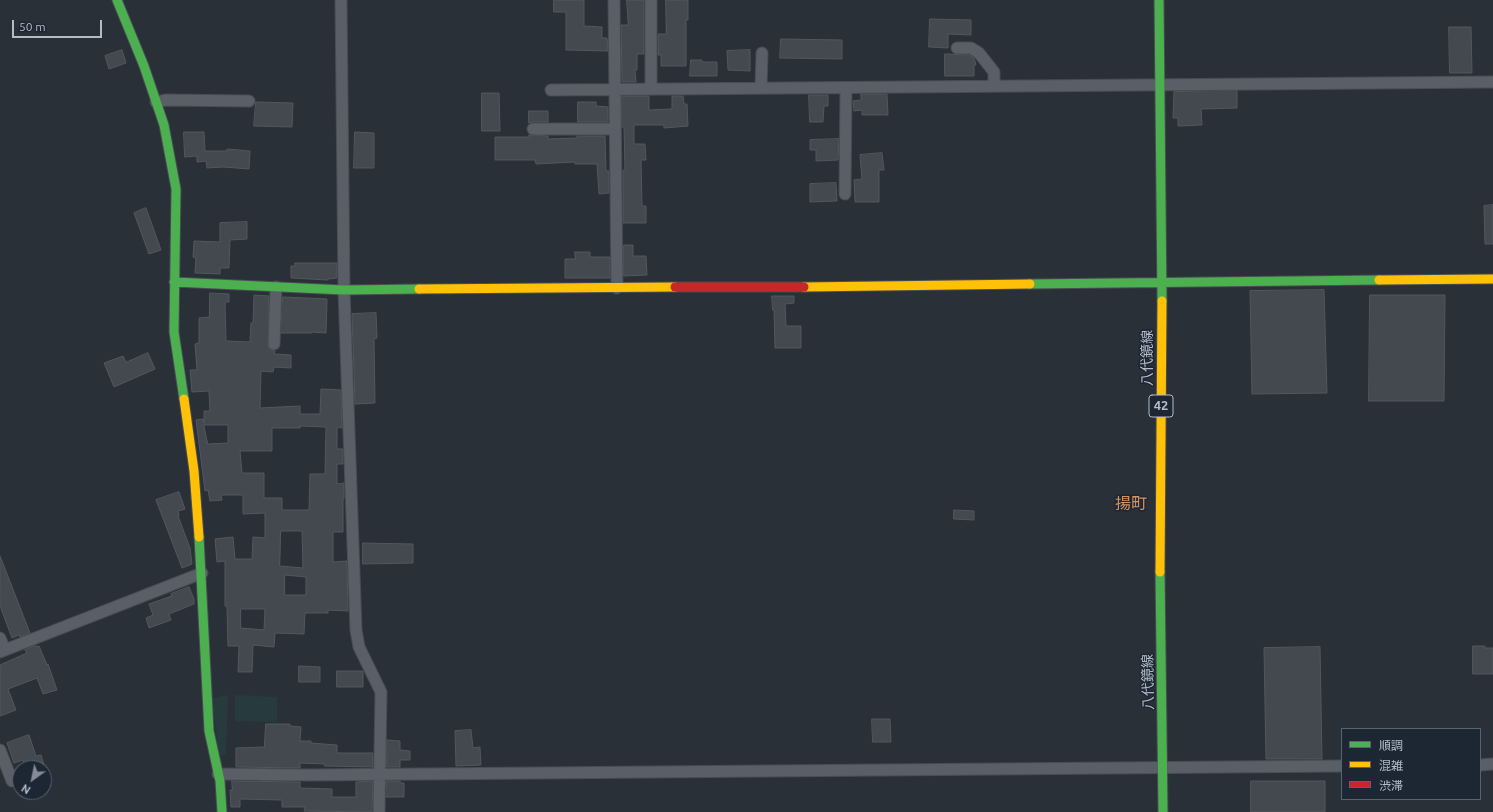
<!DOCTYPE html>
<html>
<head>
<meta charset="utf-8">
<style>
	body { margin:0 }
	#map { position:relative; width:1493px; height:812px; overflow:hidden; background:#2a3038; font-family:Ubuntu,"Noto Sans JP",sans-serif }
	canvas { display:block }
	.legend { position:absolute; left:1341px; top:728px; width:140px; height:72px; box-sizing:border-box; background:#1d2633; border:1px solid #59626f; margin:0; padding:5px 7px; list-style:none; font-size:12px; color:#b4bcc9 }
	.legend li { display:flex; align-items:center; gap:8px; height:20px }
	.legend b { width:20px; border:1px solid #59626f }
	.north { position:absolute; left:12px; top:760px; width:40px; height:40px; box-sizing:border-box; background:#1d2633; border:1px solid #59626f; border-radius:50%; rotate:213deg; font-size:11px; font-weight:700; line-height:16px; text-align:center; color:#b4bcc9 }
	.north::after { content:''; display:block; margin:auto; width:14px; height:18px; background:#848b96; clip-path:polygon(50% 0,100% 100%,50% 72%,0 100%) }
	.scale { position:absolute; left:12px; top:20px; width:90px; height:18px; box-sizing:border-box; border:2px solid #b4bcc9; border-top:0; padding-left:5px; font-size:12px; line-height:14px; white-space:nowrap; color:#b4bcc9; -webkit-text-stroke:3px #1d2633; paint-order:stroke }
</style>
</head>
<body>
<div id="map">
<canvas width="1493" height="812"></canvas>
<ul class="legend">
<li><b style="height:5px;background:#4caf50"></b>順調</li>
<li><b style="height:5px;background:#ffc107"></b>混雑</li>
<li><b style="height:5px;background:#c62828"></b>渋滞</li>
</ul>
<div class="north">N</div>
<div class="scale">50 m</div>
</div>
<script>
const context = document.querySelector('canvas').getContext('2d');
context.lineJoin = 'round';
function fillPath(path, color) { context.fillStyle = color; context.fill(path, 'evenodd'); }
function stroke(path, color, width, dash) { context.strokeStyle = color; context.lineWidth = width; context.lineCap = dash ? 'butt' : 'round'; context.setLineDash(dash || []); context.stroke(path); }
function drawText(font, color, halo, rows, align = 'center') {
  context.font = font + ' Ubuntu,"Noto Sans JP",sans-serif'; context.lineWidth = 3; context.setLineDash([]); context.textBaseline = 'middle'; context.strokeStyle = halo; context.fillStyle = color; for (const [text, x, y, turn = 0] of rows) {
    context.save(); context.translate(x, y); context.rotate((+turn || 0) * Math.PI / 180); context.textAlign = isNaN(turn) ? turn : align; if (halo) context.strokeText(text, 0, 0); context.fillText(text, 0, 0); context.restore();
  }
}
fillPath(new Path2D(`
	M228 695 226 754 221 756 219 754 212 698Z
	M235 695 277 697V722L235 721Z`), '#273a3e');
const building = new Path2D(`
	M554 0H584V26L602 27V38H607L608 51 566 50V12H554Z
	M627 0H644V54H637V70H635L636 82H622L621 25H628Z
	M666 0H688V20H686V66H661V55H658V34H666Z
	M930 19 971 20V35L948 34V48L929 47Z
	M1449 27H1471L1472 73H1450Z
	M781 39 842 40V59L780 58Z
	M122 50 126 63 109 69 105 56Z
	M750 50V71L728 70 727 51Z
	M945 54 969 55 974 58 976 65H974V76H945Z
	M691 60H702V62H717V76H690Z
	M1237 91V108L1201 109 1202 125 1178 126V118H1173L1174 92Z
	M482 93H499L500 131H482Z
	M861 94H887L888 115H862V110L854 111 853 101 861 100Z
	M809 95H828V106H824L823 122H810Z
	M622 96H649V110L672 109V96H683L684 104H687L688 126 664 128V125H634V144H645L646 160H641L642 206H646V223H623V170H625L624 127H622Z
	M256 102 293 103 292 127 254 126Z
	M578 102H596V106L608 107V122H578Z
	M529 111H548V122H533L529 123Z
	M184 132H204L205 151H227V149L250 151 249 169 223 167 207 168 206 161 197 162V156L185 157Z
	M355 132 374 133V168H354Z
	M529 135 548 136V139L577 138V136H605L606 171H609V193L599 194 597 164H575V162L536 164 535 160H495V137H529Z
	M839 139 838 160 816 161V150H810V140Z
	M882 153 884 170H879V202H855L854 180 862 179 860 155Z
	M836 183 837 201 810 202V184Z
	M1493 205V244H1485L1484 206Z
	M146 208 161 250 149 254 134 213Z
	M247 222V239L230 240 229 268H220V274L195 273 196 258 193 257 194 241 220 242V223Z
	M624 245H633V256H646L647 275 624 276Z
	M575 252H590V257H610V278H565V259H575Z
	M295 263H337V278L328 279V280L291 278V266H295Z
	M1324 290 1327 393 1252 394 1250 291Z
	M210 293 229 294V302H225L226 341 250 342 251 323H253L254 295 269 296 268 347 271 350 275 351 274 354 291 355V368L274 367 273 372 261 371 260 408 300 406V414H320L321 389 341 390 342 428 337 427V449H343V464H337V484L344 483V498H343V532H333V562L347 561 348 611 328 610V613H305L304 634 275 633 274 647 253 645 252 672H238L239 646H228L227 606H225V561L217 562 215 539 233 537 235 559H252L253 537 265 538V513L243 514V495H221L222 500 210 501 208 490 205 491 196 420 203 419 204 423V411H210L209 391 192 392 190 370H197L195 344 199 343V318L209 317ZM204 425H228V443L208 444ZM300 426 326 427 325 474H310L309 510H282V498H264V473H242L240 451H272V428H300ZM281 531H302L303 568 280 566ZM285 575 306 577V595H285ZM241 609H265L264 630 241 628Z
	M1370 295H1445L1444 401H1369Z
	M772 296H794V303L785 304 786 326H801V348H775L774 310H773Z
	M283 297 327 299 326 333 312 332V333H281Z
	M376 313 377 338 374 339 375 403 355 404 352 314Z
	M148 353 155 369 114 387 104 363 123 356 126 362Z
	M179 492 185 509 178 511 179 516H178L190 548 192 564 182 568 156 500Z
	M954 510 974 511V520L954 519Z
	M363 543 413 544V563L363 564Z
	M0 556 30 633 20 637 19 635 12 638 0 606Z
	M189 587 194 599V604L169 614 171 620 149 628 146 618 153 615 149 604 172 596 171 594Z
	M36 646V647L39 646 47 665 48 664 57 690 43 694 37 678 8 689 16 710 0 716V665L27 653 25 650Z
	M1473 646H1485V648H1493V674H1473Z
	M1320 647 1322 759H1266L1264 648Z
	M299 666 320 667V682H299Z
	M337 671H363V687H337Z
	M872 719H890L891 742H873Z
	M266 724H290V726L301 727 300 741H311V743L337 745V753H373V767L324 766 325 764 300 763V768L236 767V748L264 747Z
	M471 730 473 748 480 747 481 765 456 766 455 731Z
	M29 735 36 756 41 755 45 768H26L23 760 14 763 7 743Z
	M387 740 400 741V750L410 751V760H400V767H387Z
	M232 781 300 782V788L332 789V797H356V782L373 781 372 812 304 811 305 807H282V800L240 799V807H231L230 790H232Z
	M387 781H400V783H404V797H386Z
	M1251 781H1325V812H1251Z`);
fillPath(building, '#444950');
stroke(building, '#52575f', 1);
const street = new Path2D(`
	M341 0 344 290 356 630 359 647 381 692 379 812
	M614 0 617 288
	M651 0V89
	M957 48H971L979 53 994 72V86
	M761 88 762 53
	M551 90 1493 82
	M156 102 166 100 249 101
	M533 129H615
	M845 194 846 88
	M274 344 276 287
	M0 638 5 650
	M0 652 202 573
	M0 750 12 781
	M1480 765 1493 764
	M218 774 308 775 1342 766`);
const fast = new Path2D(`
	M117 0 144 66 164 125 176 189 174 332 184 399
	M1159 0 1162 301
	M174 282 344 290 419 289
	M1030 284 1379 280
	M199 537 209 731 220 781 222 812
	M1160 572 1163 812`);
const slow = new Path2D(`
	M1379 280 1493 279
	M804 287 1030 284
	M419 289 675 287
	M184 399 194 471 199 537
	M1160 572 1162 301`);
const jam = new Path2D(`
	M675 287H804`);
stroke(street, '#484c53', 13);
stroke(fast, '#484c53', 11);
stroke(slow, '#484c53', 11);
stroke(jam, '#484c53', 11);
stroke(street, '#5a5e66', 11);
stroke(fast, '#4caf50', 9);
stroke(slow, '#ffc107', 9);
stroke(jam, '#c62828', 9);
for (const [x, y, w] of [
	[1161,406,24]
]) { const box = new Path2D(); box.roundRect(x - w / 2, y - 11, w, 22, 3); context.fillStyle = '#1d2633'; context.fill(box); stroke(box, '#b4bcc9', 1); }
drawText('bold 13px', '#b4bcc9', null, [
	["42",1161,406]
]);
drawText('14px', '#b4bcc9', '#1d2633', [
	["八代鏡線",1147,358,-90],
	["八代鏡線",1148,682,-91]
]);
drawText('16px', '#d59563', '#1d2633', [
	["揚町",1131,504]
]);
</script>
</body>
</html>
